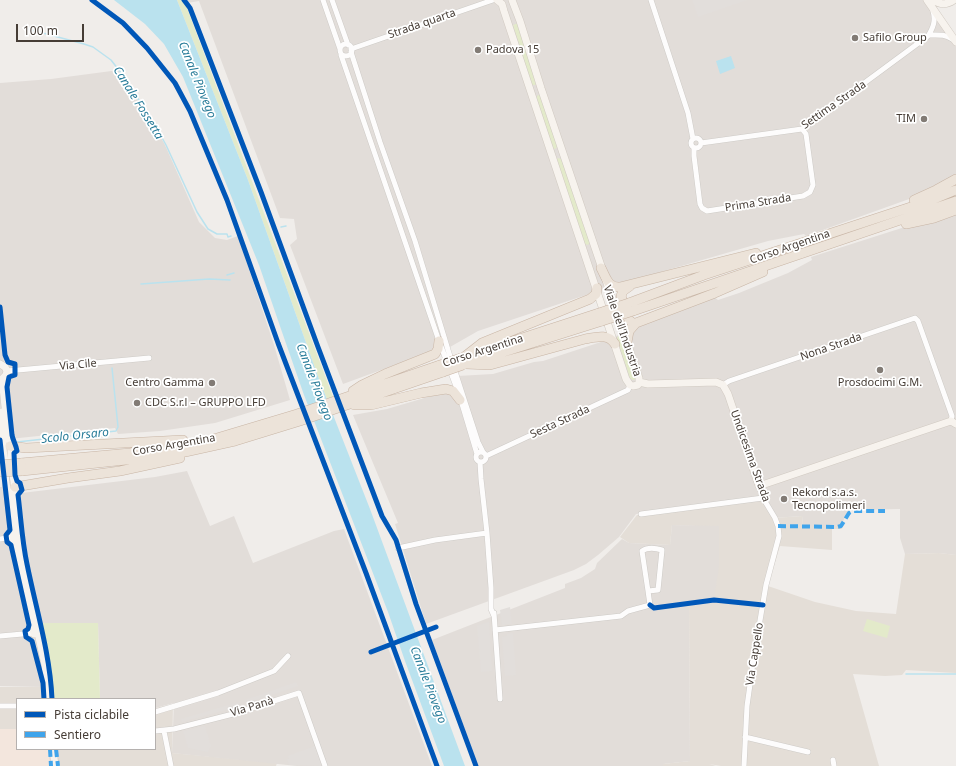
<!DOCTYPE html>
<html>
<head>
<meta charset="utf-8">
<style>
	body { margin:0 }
	#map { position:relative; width:956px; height:766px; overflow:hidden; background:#f0edea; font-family:"Noto Sans",sans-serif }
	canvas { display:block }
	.legend { position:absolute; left:16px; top:698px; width:140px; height:52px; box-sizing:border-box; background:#fff; border:1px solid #b5b1af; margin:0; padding:5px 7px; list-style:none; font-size:12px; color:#463d36 }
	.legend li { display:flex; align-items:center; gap:8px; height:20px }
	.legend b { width:20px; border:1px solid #b5b1af }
	.scale { position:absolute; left:16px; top:24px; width:68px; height:18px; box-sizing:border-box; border:2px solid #463d36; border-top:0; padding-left:5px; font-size:12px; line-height:14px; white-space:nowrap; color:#463d36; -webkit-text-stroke:3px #fff; paint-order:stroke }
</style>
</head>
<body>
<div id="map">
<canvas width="956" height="766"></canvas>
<ul class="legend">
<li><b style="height:5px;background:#0057b8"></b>Pista ciclabile</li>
<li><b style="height:5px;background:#3fa4eb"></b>Sentiero</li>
</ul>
<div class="scale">100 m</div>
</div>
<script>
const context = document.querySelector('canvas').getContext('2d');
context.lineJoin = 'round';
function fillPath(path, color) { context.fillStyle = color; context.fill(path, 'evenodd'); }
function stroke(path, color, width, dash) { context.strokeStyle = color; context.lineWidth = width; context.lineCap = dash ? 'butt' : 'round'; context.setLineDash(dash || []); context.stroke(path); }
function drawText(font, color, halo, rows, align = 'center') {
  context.font = font + ' "Noto Sans",sans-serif'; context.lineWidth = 3.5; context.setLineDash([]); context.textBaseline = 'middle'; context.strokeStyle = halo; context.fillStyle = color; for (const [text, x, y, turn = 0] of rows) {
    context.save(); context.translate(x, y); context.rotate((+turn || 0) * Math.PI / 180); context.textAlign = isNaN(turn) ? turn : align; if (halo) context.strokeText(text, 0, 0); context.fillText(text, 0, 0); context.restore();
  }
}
fillPath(new Path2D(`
	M763 500 774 518 802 516 803 526H835L843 523 842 529H832V550L780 546 768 586 815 602 856 611 896 614 905 554 939 553 956 555V673L906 670 902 675 885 676 853 674 879 766H721L709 764 716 766H663V764L690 761 689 603 719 527 672 525 670 545 629 543 620 537 637 515Z
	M32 623H40L50 673 54 699H17V729H0V687H44L31 624Z
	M173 704 172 753 277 763 276 766H50L48 749H155V708Z`), '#e4ded7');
fillPath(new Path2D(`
	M0 729H17V749H48L50 766H0Z`), '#f3e6dd');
fillPath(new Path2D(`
	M185 0H924L956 47V176L912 198 806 236 804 234 768 241 619 284 478 331 450 347 433 351 343 384 290 245 297 239 294 219 280 218 199 1 187 3Z
	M119 70 154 125 165 145 199 222 215 238 227 240 238 236 274 345 290 400 215 423 160 431 118 434 115 428 0 440V83L51 79Z
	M956 214V555L939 553 905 554 900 538V509L853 510 848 512 842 523 835 526H803L802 516 774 518 763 500 636 514 619 537 598 555 586 564 574 570 426 624 395 524 398 523 353 415 387 409 438 394 461 385 458 376 493 374 534 362 543 361 604 341 633 329 639 326 713 296 718 300 739 293 788 273 812 260 811 257 908 226Z
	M187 471 210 526 234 516 253 563 334 531 344 529 432 766H297L172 753 174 703 155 708V699H100L98 623H32L31 624 44 687 0 686V487H2L5 495 155 477Z
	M672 525 719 526V566L714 599 689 603 690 761 663 764V766H478L432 640 565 588V584L581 578 595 569 597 563 622 539 629 543 670 545Z`), '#e2ddd9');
fillPath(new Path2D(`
	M177 0H184L333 397 327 399 319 379 248 180Z
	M518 23 537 83 535 85H531L513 25Z
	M538 95 541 96 558 146 555 149 553 148 536 98Z
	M558 158 561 159 590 242 588 245 585 244 556 160Z
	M619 335H622L636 378 634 380 630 379 617 338Z
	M867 619 890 626 887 638 863 631Z
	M40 623H98L100 699H54L50 673Z`), '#e3eaca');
fillPath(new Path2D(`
	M692 0H747L698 17Z
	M510 607 512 624 502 625 500 610Z
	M489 622 492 671 481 672 477 626Z
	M513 633 516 675 505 676 502 637 507 636V634Z
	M296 682 298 686 247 703 245 700Z
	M239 702 240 706 182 722 181 719Z
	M205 726 211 746 208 752 188 748 183 731Z
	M315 746 322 766 289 765 287 759H289L288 756Z`), '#e2dedb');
fillPath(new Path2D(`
	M114 0H177L248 180 319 379 370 509 465 766H444L405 661 388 612 304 395 282 332 259 265 183 77 164 44 145 24Z
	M731 56 735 68 720 74 716 61Z`), '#bae2ee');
stroke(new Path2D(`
	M24 28 84 44 93 47 111 60 122 74 155 125 166 145 197 212 208 229 217 234H227L228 237 231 236
	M281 227 286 226
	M227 275 234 273
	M141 284 209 279 230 280
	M17 442 116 431 118 427 112 368
	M906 674H956`), '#bae2ee', 1.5);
const street = new Path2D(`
	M323 0 340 49
	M332 0 348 45
	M651 0 688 113 693 139
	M929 35C938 35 945 34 952 39
	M340 50a6 6 0 1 1 12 0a6 6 0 1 1-12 0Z
	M351 49 493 0
	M351 52 380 142 415 241 449 353 478 442 483 452
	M341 55 439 341 459 394 477 454
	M691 143a5 5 0 1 1 10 0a5 5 0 1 1-10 0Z
	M701 143 802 129 928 36C933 28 936 21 933 11
	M694 148V156L700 204 702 208 707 211 803 196 810 192 813 185 806 134 802 129
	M7 371 149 358
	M723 385 729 381 915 318 918 321 952 416 951 421
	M476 457a5 5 0 1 1 10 0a5 5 0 1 1-10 0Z
	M486 456 628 390 630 385
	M480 462 481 479 487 533 491 588V609L494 616
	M641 514 763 498
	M0 539 13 537
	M398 548 435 540 487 533
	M494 613 500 699
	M495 630 621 616 628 611 650 605 648 591 658 590 662 550C655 548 648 547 642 551L648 591
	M0 636 34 633 35 630
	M0 706H17
	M155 712 218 693 274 671 288 656
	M155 731 174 729 233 714 299 693 325 766
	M164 731 171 766
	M745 737 808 752
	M833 760 834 766
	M744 766 747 706 754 656 766 585 779 536 778 526 775 518 763 498 759 486`);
const secondary = new Path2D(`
	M497 0 502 4 504 11 626 379 630 385 633 386 638 385 639 382V378L541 88 520 21 512 0
	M927 0 956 42
	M933 0C940 5 947 5 954 0
	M0 364 5 367 7 371 6 375 3 378V387L7 427 11 449V461L14 482V497L22 560 45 665 48 699
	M639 382 648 384 716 382 723 385 728 394 759 486 951 421 956 424
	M0 412 6 482 15 552 34 634
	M53 749 55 766`);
const highway = new Path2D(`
	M914 200 936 190 956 179
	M906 224 934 218 956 210
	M601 268C606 277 608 288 620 287L756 253
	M630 286 623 291 621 296 629 320 633 323H636
	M629 303 704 275 929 201 956 190
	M633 311 956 201
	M627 342 629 331 636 323 715 293 763 272
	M470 355 599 313
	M464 357 482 343 590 299 596 294 597 288
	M472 362 602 321
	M466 364 490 365 585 339C596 337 608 333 615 344
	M353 391 362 385 385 374 435 354 438 349 439 341
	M354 405H371L421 393 446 389 453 391 460 400
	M10 446 26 448 183 440
	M21 463 130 453 184 446 217 438 297 414 440 365
	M22 471 135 459 185 452 235 441 300 421 443 372
	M15 487 68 478 120 471 180 458`);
stroke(street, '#cecbc7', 6);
stroke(secondary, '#d1cac2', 8);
stroke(highway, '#c8b5a5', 10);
stroke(street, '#fdfcfc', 5);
stroke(secondary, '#f7f3ee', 7);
stroke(highway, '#ece3d9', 9);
const highwayBridge = new Path2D(`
	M599 313 629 303
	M602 321 633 311
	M440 365 461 358
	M443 372 463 365
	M0 465 21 463
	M0 472 22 471`);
stroke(highwayBridge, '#c8b5a5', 10, []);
stroke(highwayBridge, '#ece3d9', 9);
stroke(new Path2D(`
	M778 526 837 527 841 526 849 513 853 511H885
	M50 749 51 766
	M56 749 58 766`), '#3fa4eb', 4, [8, 4]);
stroke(new Path2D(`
	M92 0 123 23 147 48 175 83 190 111 227 200 278 343 366 573 437 766
	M184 0 190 8 261 192 318 347 382 516 396 540 416 604 476 766
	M0 307 5 355 8 362 15 364V375L9 377 7 387 12 435C13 441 16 444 17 451L14 453 15 475 17 481 20 483 22 490 18 495C21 518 22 541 27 564 36 609 50 653 52 699
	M0 440 10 530 6 535 7 542 11 545 29 625 28 629 25 631 26 637 32 641 43 683 44 699
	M650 605 654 608 714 600 763 605
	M371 652 436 627`), '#0057b8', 5);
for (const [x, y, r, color] of [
	[855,38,4,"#827b75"],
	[478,50,4,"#827b75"],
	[924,119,4,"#827b75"],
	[880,370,4,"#827b75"],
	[212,383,4,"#827b75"],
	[137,403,4,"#827b75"],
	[784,499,4,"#827b75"]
]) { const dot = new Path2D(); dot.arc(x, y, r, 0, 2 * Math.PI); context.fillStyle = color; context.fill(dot); stroke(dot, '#fff', 1.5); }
drawText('11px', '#463d36', '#fff', [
	["Strada quarta",422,24,-19],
	["Settima Strada",834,105,-35],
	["Prima Strada",758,203,-9],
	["Corso Argentina",790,247,-19],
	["Viale dell'Industria",622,331,71],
	["Nona Strada",831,347,-19],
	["Corso Argentina",483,351,-18],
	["Via Cile",78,365,-5],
	["Sesta Strada",560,422,-25],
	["Corso Argentina",174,445,-10],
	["Undicesima Strada",750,456,70],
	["Via Cappello",755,654,-81],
	["Via Panà",252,707,-17]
]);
drawText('11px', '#463d36', '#fff', [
	["Safilo Group",863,38],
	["Padova 15",486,50],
	["TIM",916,119,"right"],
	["Centro Gamma",204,383,"right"],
	["Prosdocimi G.M.",880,383,"center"],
	["CDC S.r.l – GRUPPO LFD",145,403],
	["Rekord s.a.s.",792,493],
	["Tecnopolimeri",792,506]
], 'left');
drawText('italic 12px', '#2a7d9a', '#fff', [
	["Canale Piovego",197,80,68],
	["Canale Fossetta",138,103,58],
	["Canale Piovego",314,382,69],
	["Scolo Orsaro",75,436,-6],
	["Canale Piovego",428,685,69]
]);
</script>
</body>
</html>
